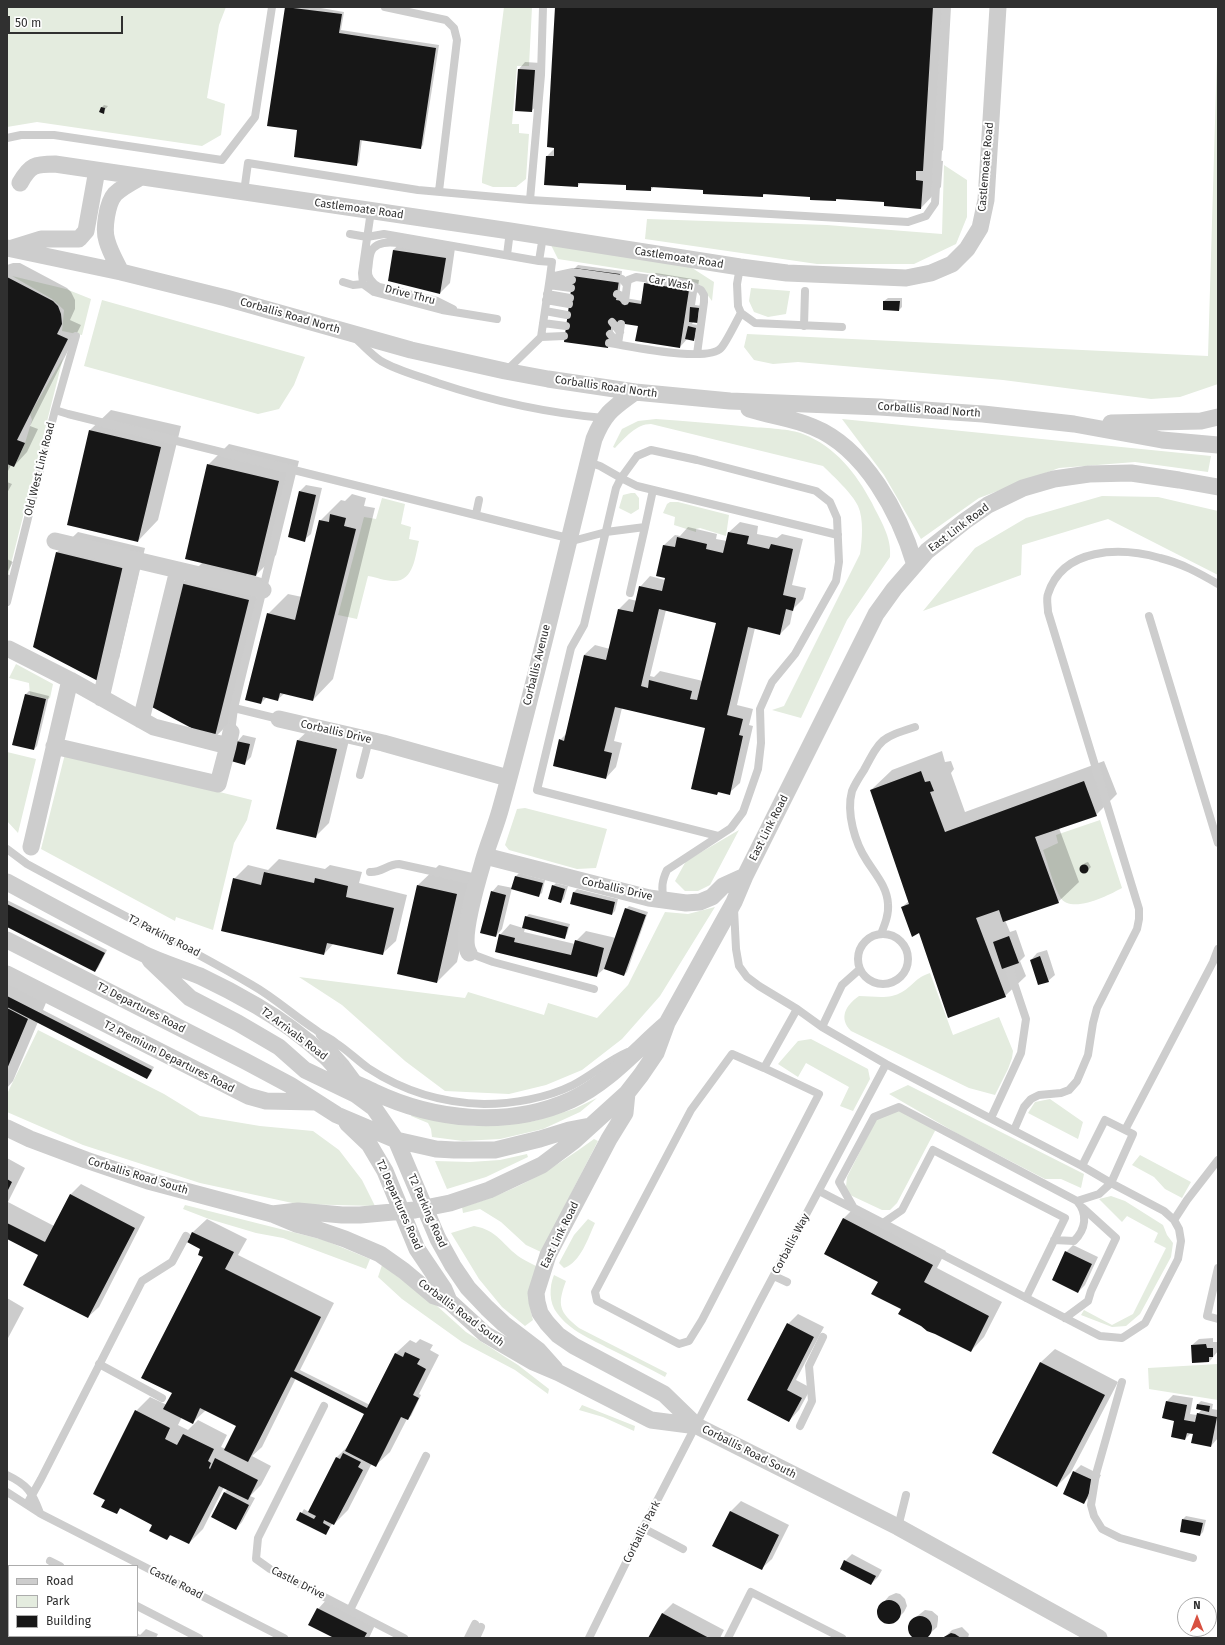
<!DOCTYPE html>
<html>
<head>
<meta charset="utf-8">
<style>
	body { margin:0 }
	#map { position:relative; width:1225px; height:1645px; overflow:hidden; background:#fff; font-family:"Fira Sans",sans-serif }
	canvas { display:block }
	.frame { position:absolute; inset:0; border:8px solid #303030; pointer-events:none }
	.legend { position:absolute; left:8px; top:1565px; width:130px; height:72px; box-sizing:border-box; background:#fff; border:1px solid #acacac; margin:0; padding:5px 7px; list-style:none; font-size:12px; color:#303030 }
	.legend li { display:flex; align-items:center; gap:8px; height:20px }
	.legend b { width:20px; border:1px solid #acacac }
	.north { position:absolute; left:1177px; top:1597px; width:40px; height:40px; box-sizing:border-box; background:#fff; border:1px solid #acacac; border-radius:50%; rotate:0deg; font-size:11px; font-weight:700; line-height:16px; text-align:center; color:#303030 }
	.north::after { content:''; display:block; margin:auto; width:14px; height:18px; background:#d85141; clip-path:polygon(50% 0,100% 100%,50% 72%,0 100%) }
	.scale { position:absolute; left:8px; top:16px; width:115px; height:18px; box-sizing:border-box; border:2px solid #303030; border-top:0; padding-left:5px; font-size:12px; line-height:14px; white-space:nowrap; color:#303030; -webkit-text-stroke:3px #fff; paint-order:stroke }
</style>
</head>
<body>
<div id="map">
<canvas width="1225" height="1645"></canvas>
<div class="frame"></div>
<ul class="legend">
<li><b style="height:5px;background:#cdcdcd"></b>Road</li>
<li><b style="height:11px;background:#e4ecdf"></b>Park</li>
<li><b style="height:11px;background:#171717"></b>Building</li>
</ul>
<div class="north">N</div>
<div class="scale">50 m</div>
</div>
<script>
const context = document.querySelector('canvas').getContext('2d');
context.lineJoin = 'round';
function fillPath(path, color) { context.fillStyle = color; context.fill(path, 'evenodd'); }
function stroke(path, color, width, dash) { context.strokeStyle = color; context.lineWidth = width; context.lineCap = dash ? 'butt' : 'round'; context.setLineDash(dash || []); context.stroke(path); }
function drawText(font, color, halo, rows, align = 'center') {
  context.font = font + ' "Fira Sans",sans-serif'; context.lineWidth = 4; context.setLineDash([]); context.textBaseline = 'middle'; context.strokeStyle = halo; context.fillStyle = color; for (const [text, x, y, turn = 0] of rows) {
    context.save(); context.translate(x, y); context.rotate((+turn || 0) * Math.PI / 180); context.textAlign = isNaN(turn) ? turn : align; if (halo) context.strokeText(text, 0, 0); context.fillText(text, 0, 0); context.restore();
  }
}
fillPath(new Path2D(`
	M7 7H226L219 25 207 98 225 104 221 135 202 146 37 122 7 127Z
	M504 7H532L529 66H517L512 124H519V133L529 134 526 179 516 187H493L482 183V179Z
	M1218 22V384L1180 397 1151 399 1003 380 798 362 773 364 754 360 744 347 747 334 1208 356Z
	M944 165 967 180V217L956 244 914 264H817L645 239 647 219 827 225 942 234Z
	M550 243 689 266 714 282 712 301 700 285 686 279 558 259Z
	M12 276 66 289 91 299 82 335 62 331 64 310 52 299Z
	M751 288 790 291 786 314 768 317 754 312 749 301Z
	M102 300 305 357 294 385 279 409 258 414 84 366Z
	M63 358 8 576H7V464L14 467 25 443 32 420 30 414Z
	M656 419C688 421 720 424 752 427 766 428 791 429 803 434 836 447 856 473 872 503 880 520 892 537 890 557L847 620 801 718 772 710 784 706 860 554C862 541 864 519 858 506 852 493 833 476 823 466L651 424C636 424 625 438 615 448L613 447 622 429 638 421Z
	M842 419 1211 456 1208 472 1135 462 1059 468 979 498 921 539 884 475Z
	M631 493H635L639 498V509L631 514 619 508 623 495Z
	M1102 496 1158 497 1218 511V575L1108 519 1022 545 1021 575 923 611 975 548 1026 518Z
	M382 498 405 504 401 524 411 527 409 539 419 541C415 556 414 582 393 581 385 581 376 577 368 576L357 619 338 615 364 517 376 519Z
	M670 502H678L729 515 726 536 700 528 696 529V532L674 525 675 517 663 513 667 504Z
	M16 664 53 684 50 698 48 699 30 695 29 683 9 678Z
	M7 752 36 759 18 833 7 821Z
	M65 754 252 800 247 820 234 843 213 930 176 917 175 921 41 849Z
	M525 808 607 829 596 868 577 869 509 850 505 845 517 809Z
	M1100 820 1122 888C1109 895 1071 915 1060 897 1053 885 1048 863 1043 850L1058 843 1056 835Z
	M739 830 710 885 698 891H685L675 881 686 861Z
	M715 907 660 996 622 1039 582 1070 546 1085 509 1094 445 1091 405 1061 342 1005 299 977 465 998 468 992 544 1015 548 1003 597 1018 628 985 665 912 688 914Z
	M930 973 953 1035 999 1017 1013 1051 1012 1058 1008 1069 995 1095 969 1088 851 1031C838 1018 846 1005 859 996 874 996 889 1000 902 992 914 985 915 978 930 973Z
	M38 1030 164 1094 200 1116 260 1126 313 1131 339 1150 362 1180 375 1206 297 1204 200 1183 83 1145 7 1112V1094Z
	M811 1039 868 1069 870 1079 853 1111 840 1106 849 1087 806 1063 798 1077 778 1064 798 1041Z
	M908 1085 1084 1174 1081 1188 1061 1179H1045L958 1134 889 1094Z
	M597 1098 580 1112 543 1129 500 1139 463 1141 432 1137 431 1129 428 1123 411 1116 412 1113 473 1126 504 1125 534 1121 574 1109Z
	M1050 1099 1083 1122 1078 1139 1028 1113 1035 1102Z
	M899 1109 936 1129 897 1203 890 1210H882L850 1195 846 1187 847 1177 876 1120Z
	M594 1139 598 1141 541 1252 526 1245 501 1222 480 1209 463 1213 462 1207C511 1194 553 1169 594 1139Z
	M527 1154 528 1157 486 1177 447 1189 435 1161 470 1162 500 1160Z
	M1140 1155 1191 1182 1182 1198 1165 1189 1154 1177 1132 1165Z
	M1111 1196 1125 1201 1163 1225 1167 1235 1173 1243 1171 1257 1140 1314 1126 1326 1112 1327 1081 1315 1084 1310 1112 1325 1133 1314 1166 1248 1154 1242 1158 1233 1127 1216 1122 1222 1099 1199Z
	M185 1205 324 1240 370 1259 366 1269 283 1238 256 1233 209 1219 183 1209Z
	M588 1219 595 1223C588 1238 581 1262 564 1268L559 1263 574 1235Z
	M474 1226C498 1230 503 1246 521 1258 526 1261 532 1264 538 1267 530 1289 527 1297 533 1320L525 1326 502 1307 479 1279 451 1233Z
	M382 1265 436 1305 466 1332 518 1365 549 1389 548 1394 515 1370 462 1342 402 1299 378 1277Z
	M554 1275 566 1281C557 1305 559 1312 579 1328L667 1373 665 1377C647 1367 628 1358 610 1349 591 1339 570 1331 557 1313 549 1303 549 1287 554 1275Z
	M1218 1364V1400L1149 1389 1148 1368Z
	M582 1405 635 1426 634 1431 603 1417 579 1410Z`), '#e4ecdf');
fillPath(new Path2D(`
	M286 7H315L344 12 341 30 439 45 423 145 420 148 362 139 359 162 356 165 298 129 268 125Z
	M556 7H951L943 150 936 157V160L943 161 941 187 921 208 885 201 838 198 836 200 811 196 766 193 762 196 704 189 654 186 651 190 628 185 581 182 578 186 547 156 556 147Z
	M525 62 541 63 538 105 531 111 516 110 519 69Z
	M104 105 108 106 103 112 101 108Z
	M404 240 455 248 450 283 440 293 393 250Z
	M13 263H20L67 288 71 292 75 300V309L70 320 81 325 30 426 38 429 27 452 14 466 11 465 7 473V265Z
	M578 265 622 271 619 297 643 301 645 283 656 273 699 280 695 305 702 306 692 324 699 325 697 336 694 339 688 338 680 347 639 325 614 322 611 344 608 347 565 341 575 268Z
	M888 298H902V307L899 310 884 301Z
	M111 410 181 426 158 520 138 541 90 430Z
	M229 444 299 461 276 555 255 576 268 580 235 718 214 738 181 584 202 563 208 465Z
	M7 482 12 484 7 493Z
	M306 485 322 488 311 534 304 540 300 491Z
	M352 494 366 498 364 506 375 508 333 679 313 700 285 693 277 700 267 697 261 703 268 614 288 594 302 597 320 521 341 500 345 501Z
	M740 522 758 526 757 534 777 538 782 534 803 539 792 585 806 588 803 599 793 609 790 624 780 634 755 628 737 705 753 709 749 725 753 726 740 783 729 793 720 791 717 794 706 728 622 708 614 741 622 743 616 767 606 778 560 740 567 733 584 655 595 645 610 649 619 609 629 599 637 601 640 587 650 576 665 580 666 577 658 575 664 545 675 535 680 536 688 527 717 534 716 539 727 541 729 532ZM666 610 717 622 703 681 660 671 654 677 650 676Z
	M78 532 145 548 119 659 57 552Z
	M7 559 13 562 7 573Z
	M7 574 11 576 7 585Z
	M29 691 49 696 37 746 34 749 13 744 26 694Z
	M312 727 350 736 329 823 315 837 298 740Z
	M243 735 256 738 251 757 244 764 237 742Z
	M942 751 945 762 951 761 954 769 951 773 965 812 1104 761 1117 794 1096 815 1059 828 1079 882 1058 902 1005 920 1010 932 1016 930 1025 956 1020 961 1026 976 1005 996 920 932 902 907 909 901 871 790 892 770Z
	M279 859 325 869 330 865 362 872 359 883 407 895 396 941 382 954 334 943 324 954 234 879 248 865 268 870Z
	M1088 862 1091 867 1086 872H1083L1080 868 1085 863Z
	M439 865 477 874 457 962 437 982 418 885Z
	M519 873 545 880 542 893 538 896 512 888 502 929 496 936 492 892 498 885 513 888 516 876Z
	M556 883 568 886 564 899 561 902 553 886Z
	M577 889 618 899 615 911 612 914 571 904 574 892Z
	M7 900 107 950 98 968 95 971 7 926Z
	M629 906 648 912 627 972 624 975 605 968 596 976 496 951 500 935 510 924 523 928 526 917 529 914 570 924 567 934 564 938 525 928 524 932 575 944 576 941 586 931 616 938 626 909Z
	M1047 950 1055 975 1048 981 1031 960 1037 953Z
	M7 978 48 998 43 1010 154 1067 150 1075 147 1078 38 1022 13 1081 7 1088Z
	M7 1158 25 1168 8 1202 54 1226 70 1195 81 1184 145 1217 99 1307 88 1317 40 1254 7 1238Z
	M857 1205 946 1251 937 1268 1002 1302 984 1337 971 1351 902 1309 879 1281 843 1219Z
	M207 1219 247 1239 238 1255 334 1303 300 1370 370 1405 396 1353 410 1340 416 1343 420 1339 433 1345 430 1350 439 1355 419 1394 421 1395 411 1416 407 1419 390 1452 376 1465 372 1463 348 1510 334 1524 333 1523 326 1533 298 1519 304 1509 309 1512 337 1457 350 1444 365 1413 296 1378 262 1447 252 1456 271 1466 261 1485 250 1496 255 1498 242 1522 236 1529 224 1493 228 1489 224 1487 203 1529 189 1543 172 1534 167 1539 154 1524 121 1508 116 1513 136 1411 150 1397 167 1405 173 1393 204 1257 202 1248 188 1242 193 1232ZM206 1410 238 1426 226 1449 221 1447 227 1435 198 1420 188 1430 178 1425 182 1417 192 1423Z
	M1073 1245 1098 1257 1085 1285 1078 1292 1066 1252Z
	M7 1298 24 1308 7 1340Z
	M798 1314 824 1327 796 1380 811 1388 799 1410 789 1421 748 1399 788 1324Z
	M1213 1338V1342H1218V1351L1209 1362 1192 1345 1199 1339Z
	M1055 1349 1118 1382 1071 1472 1057 1486 994 1453 1041 1362Z
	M1173 1395 1193 1398 1190 1414 1197 1415 1202 1409 1198 1404 1201 1401 1213 1404 1212 1409 1218 1410V1438L1211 1446 1194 1433H1191L1185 1439 1167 1401Z
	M1081 1465 1101 1475 1090 1496 1084 1503 1074 1472Z
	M741 1501 789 1525 772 1559 761 1569 714 1545 731 1511Z
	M1186 1516 1206 1520 1203 1532 1200 1535 1183 1519Z
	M852 1554 882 1570 878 1577 871 1584 845 1561Z
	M896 1593 900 1594 905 1599 907 1606 904 1612 894 1622 887 1623 880 1619 878 1609 889 1596Z
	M328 1598 376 1623 369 1638H336L318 1609Z
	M673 1603 724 1630 720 1638H650L662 1614Z
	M925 1610 932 1611 938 1616V1620L937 1627 925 1638H917L910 1632 909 1629 911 1621Z
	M962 1627 969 1634 968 1638H944L952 1630Z
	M146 1629 158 1634 156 1638H46L47 1636H137V1633L140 1635Z`), '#0003');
fillPath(new Path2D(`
	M285 7 342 14 339 33 436 48 421 149 360 140 357 166 294 157 297 130 267 126Z
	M555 7H933L923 171H916V180L923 181 921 209 884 206V202L836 199V201L810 200V197L763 194V197L703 194V190L651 187V191L626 190V185L578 183V187L544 185 546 156H554V148L547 147Z
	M518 69 535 70 532 112 515 111Z
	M101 107 105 108 104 114 99 112Z
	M393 250 446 258 440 294 388 281Z
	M574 268 620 274 616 300 641 304 644 283 689 290 680 348 635 341 638 326 612 322 608 348 564 342Z
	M7 277 53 301 58 306 61 314 62 324 57 334 68 339 17 440 25 443 14 467 7 464Z
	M883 301H900L899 311 883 310Z
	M690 307 699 308 698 323 689 322Z
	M688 326 696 328 694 341 685 339Z
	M89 430 161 447 138 542 67 525Z
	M207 464 279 481 256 576 185 559Z
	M299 491 316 495 305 542 288 537Z
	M330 514 346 518 344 526 356 529 313 701 280 693 278 701 263 697 261 704 245 700 267 613 295 620 319 520 329 522Z
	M728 532 749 536 747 544 769 549 771 544 793 549 783 595 796 598 793 611 786 609 780 635 748 627 727 715 743 719 739 735 743 736 730 795 718 792 717 795 691 789 705 728 615 707 604 751 612 753 606 779 553 766 559 739 564 741 584 655 606 660 618 609 633 612 639 586 662 591 665 578 656 576 663 545 675 547 677 537 707 544 706 549 723 553ZM659 609 716 623 697 700 690 699 692 691 649 680 648 688 641 686Z
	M56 552 126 569 98 681 33 647Z
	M180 583 249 600 214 740 150 706Z
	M25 694 46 699 34 750 12 745Z
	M297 740 337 749 316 838 276 829Z
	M236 741 250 744 245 765 231 761Z
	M921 771 925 782 930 781 934 791 930 792 945 832 1084 781 1097 816 1035 837 1059 903 1003 922 999 910 976 918 1006 997 948 1018 919 933 912 937 901 907 909 904 870 790Z
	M1079.5 869a4.5 4.5 0 1 1 9 0a4.5 4.5 0 1 1-9 0Z
	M264 872 314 883 315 878 348 886 346 897 394 908 383 955 327 943 324 955 221 931 233 878 261 885Z
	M515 876 543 883 539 897 511 889Z
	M417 885 457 894 437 983 397 974Z
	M552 885 565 889 561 903 548 899Z
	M491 891 506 895 496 937 480 933Z
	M573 892 615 902 612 915 570 904Z
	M7 904 105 953 95 972 7 927Z
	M625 908 646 915 624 976 604 969Z
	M525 916 568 927 565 939 522 928Z
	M499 934 515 938 514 942 571 955 575 940 604 948 597 977 495 952Z
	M1009 936 1019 963 1002 969 993 942Z
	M1040 956 1049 982 1038 985 1030 960Z
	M7 996 152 1070 147 1079 7 1007Z
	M7 1008 28 1019 7 1069Z
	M7 1179 12 1182 7 1192Z
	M70 1194 135 1228 88 1318 23 1285 38 1255 7 1239V1223L45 1242Z
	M843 1218 933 1265 924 1282 989 1316 971 1352 935 1334 927 1331 921 1326 898 1314 901 1309 871 1294 878 1282 824 1254Z
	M192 1232 234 1252 225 1269 321 1317 294 1371 367 1408 395 1353 403 1357 405 1352 420 1359 417 1364 426 1369 413 1395 419 1398 408 1420 401 1417 376 1467 345 1451 364 1414 291 1377 248 1462 224 1450 236 1426 200 1408 193 1424 163 1409 172 1393 141 1378 203 1257 198 1255 200 1249 187 1242Z
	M1065 1251 1092 1264 1078 1293 1052 1280Z
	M787 1323 814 1337 787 1390 802 1398 789 1422 747 1400Z
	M1206 1344 1207 1348H1213V1357H1209V1362L1192 1363 1191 1345Z
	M1040 1362 1105 1395 1057 1487 992 1453Z
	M1166 1401 1187 1405 1184 1420 1195 1422 1197 1413 1217 1417 1211 1447 1191 1443 1193 1434 1187 1433 1185 1440 1171 1437 1174 1421 1162 1418Z
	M1197 1404 1210 1406 1209 1412 1196 1409Z
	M135 1410 170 1428 165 1439 177 1445 183 1434 214 1449 208 1461 211 1463 209 1468 210 1469 215 1458 258 1480 248 1500 219 1486 189 1544 170 1535 167 1540 149 1531 152 1525 120 1508 117 1514 101 1507 105 1500 93 1494Z
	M343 1453 361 1462 358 1467 363 1470 334 1525 324 1520 323 1523 330 1527 326 1535 296 1520 300 1512 314 1519 316 1516 308 1512 336 1457 340 1459Z
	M1073 1471 1095 1481 1084 1504 1063 1494Z
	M224 1492 249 1505 236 1530 211 1517Z
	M730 1511 779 1535 762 1570 712 1546Z
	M1182 1519 1203 1523 1200 1536 1180 1532Z
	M844 1560 876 1576 871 1585 840 1569Z
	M877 1612a12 12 0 1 1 24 0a12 12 0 1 1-24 0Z
	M317 1608 367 1633 364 1638H334L308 1625Z
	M662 1613 709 1638H648Z
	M908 1628a12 12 0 1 1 24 0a12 12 0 1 1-24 0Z
	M951 1633 955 1634 961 1638H942Z
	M46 1636H121L120 1638H45Z`), '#171717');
stroke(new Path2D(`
	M385 7 446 20 454 28 457 40 439 191
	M7 138 21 135H54L222 160 255 117 272 7
	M244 192 248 163 418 190 530 200 908 222 926 216 935 203 946 7
	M530 200 541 75 543 7
	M371 211 362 273 363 284 374 292 442 310 497 319
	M350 234 367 237 384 234 539 261
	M543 236 539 261 552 262 550 277 572 280
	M444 245C440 246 436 249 432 249 417 248 379 233 371 252 369 257 369 264 368 270 367 278 372 283 379 287L437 301 453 309
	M507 255 510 231
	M740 267 737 284 738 306 741 313 755 323 842 327
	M343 282 353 285 363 284
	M549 285 571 288
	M627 285 628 280 636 277 689 284 701 290 704 295V302L697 354
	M547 294 570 298
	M617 294 620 295 625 301
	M546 300 569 304
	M545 311 567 315
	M612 322 620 332
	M543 323 566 326
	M804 326 805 291
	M610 334 618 344
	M541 337 550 277 573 272 622 279 627 285 625 301
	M356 339C364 346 372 355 381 361 398 371 419 376 438 383 492 401 546 413 604 418
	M609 343C630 346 707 363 721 348 726 343 737 320 741 313
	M618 344 621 324
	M506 371 541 337 564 336
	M55 410 68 414 576 540 606 532 645 527 653 490
	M588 462 600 466 621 478 616 488 584 625 571 648 537 790 718 836
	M476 514 479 500
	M630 593 645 527
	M7 602 55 410 76 336
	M1149 616 1218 843
	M234 708 279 719
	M231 732 234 708 292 469
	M360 775 369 740
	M7 849 27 864C102 905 179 942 252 985 275 998 294 1016 316 1030 322 1035 330 1038 336 1043 347 1050 357 1060 368 1068 403 1091 442 1103 484 1104 513 1104 547 1098 573 1085 592 1075 609 1060 628 1052
	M370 872C381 873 388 864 399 864L477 881
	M664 899C661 888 662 881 667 870L731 828 743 812 758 769 761 743 760 709 772 682 795 654 836 581 839 562 837 518 830 502 816 491 697 460 651 450 637 456 621 478 637 486 838 535
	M734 909 736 949 739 966 747 977 759 986 797 1009 822 1027 886 1064 1082 1166 1111 1183 1164 1211 1174 1220 1179 1229 1181 1241 1178 1259 1145 1323 1122 1338 1100 1336 819 1191
	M881 934C885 924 889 914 888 904 887 887 876 875 867 861 855 843 846 813 852 791 855 784 860 776 864 770 881 738 881 738 915 727
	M858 959a25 25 0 1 1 50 0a25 25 0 1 1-50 0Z
	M469 953 493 962 594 989
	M822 1027 842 985 860 969
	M320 1035 346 1064 360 1083
	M732 1054 764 1068 819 1094 702 1320 689 1341 679 1344 597 1301 595 1292 691 1110Z
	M764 1068 797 1009
	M991 1118 1021 1053 1026 1019 1010 971
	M1014 1130 1024 1107 1031 1099 1039 1095 1061 1093 1069 1090 1077 1081 1088 1055 1093 1023 1097 1008 1137 929 1139 919V909L1048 612C1048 606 1046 599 1048 594 1063 547 1120 547 1160 558 1181 563 1199 573 1218 584
	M1125 1130 1213 962 1218 949
	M1077 1201 1099 1194 1111 1183 1133 1134 1105 1120 1082 1166
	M855 1210 839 1182 874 1117 899 1107 1077 1201C1088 1214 1086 1229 1074 1241L1054 1240
	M1174 1220 1187 1200 1218 1160
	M883 1223 902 1210 933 1150 1065 1218 1026 1298
	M1218 1268 1207 1316 1218 1319
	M774 1276 787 1282
	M1065 1318 1088 1301 1091 1291 1116 1238 1083 1208
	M99 1364 162 1398
	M1122 1382 1096 1474 1091 1505 1094 1516 1102 1529 1120 1538 1193 1558
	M324 1406 258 1538 256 1559 270 1569 404 1638
	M800 1426 812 1401 809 1366 823 1337
	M7 1475C28 1485 32 1492 40 1513
	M7 1492 41 1514 284 1638
	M27 1504 41 1479 142 1281 172 1262 186 1236
	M898 1527 906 1495
	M643 1528 683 1549
	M50 1561 60 1566
	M137 1606 199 1638
	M350 1610 426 1456
	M468 1638 475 1624
	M476 1638 481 1627
	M589 1638 643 1528 759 1303 886 1064
	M728 1638 751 1592 842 1638`), '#cdcdcd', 8);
stroke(new Path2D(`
	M20 183C30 165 35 164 55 164L510 231 740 267 787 273 906 278 931 273 952 264 967 249 980 228 986 200 998 7
	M7 248 121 272 226 298 411 350 505 371 548 379 635 392 730 401 880 407 983 414 1074 424 1162 440 1218 445
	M12 248 41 239H79L86 231 97 170
	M121 272C116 262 110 252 107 241 103 230 107 203 115 194 122 187 132 182 141 177
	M749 409C770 416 792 418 813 427 865 448 900 514 915 565
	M1111 423 1201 421 1218 417
	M55 541 263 590
	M9 649 70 680 154 727 228 746 231 732
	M101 698 133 560
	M279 719 383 743 508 778
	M141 720 178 570
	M54 746 218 784 228 746
	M31 847 70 680
	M485 856 649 898 686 903 700 902 712 897 723 886 745 876
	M7 882C51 906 95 930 140 952 159 962 180 968 200 976 219 985 238 995 257 1006 281 1020 305 1038 326 1057 333 1063 337 1071 344 1077 352 1083 365 1087 374 1092 435 1121 509 1128 571 1100 608 1083 635 1051 665 1025
	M7 940 245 1061 290 1085 337 1115 396 1140 436 1149 454 1150H495L540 1139 569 1130 590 1126
	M469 953C460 939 478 879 483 862 488 844 496 826 501 807 535 685 563 562 594 439 605 412 613 408 635 392
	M150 960 190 998 238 1023 279 1047 305 1070 355 1094 374 1108 396 1140 438 1239 453 1266 468 1288 487 1308 504 1324 538 1350 555 1369
	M7 974 248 1096 266 1101 315 1102
	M627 1093 625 1113 609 1139 548 1255 536 1293 537 1302 540 1313 547 1323 558 1335 574 1346 664 1394 697 1426
	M347 1123 369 1144 385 1171 417 1249 444 1289 449 1301
	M7 1128 30 1139 86 1160 148 1181 272 1214 296 1224 319 1230 345 1239 380 1254 404 1271 434 1296 449 1301 485 1334 533 1362 559 1373 651 1420 697 1426 898 1527 1099 1638
	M272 1214 298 1211 342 1215H360L415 1210 450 1203 489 1190 542 1165 574 1141 627 1093 641 1075 656 1053 667 1023 734 902 745 876 876 614 894 589 927 551 965 521 988 505 1023 488 1054 479 1089 474 1131 473 1179 480 1218 487`), '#cdcdcd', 17);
drawText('11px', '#303030', '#fff', [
	["Castlemoate Road",986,167,-85],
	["Castlemoate Road",359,209,8],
	["Castlemoate Road",679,258,9],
	["Car Wash",671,283,10],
	["Drive Thru",410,295,14],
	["Corballis Road North",290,316,16],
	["Corballis Road North",606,387,8],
	["Corballis Road North",929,410,4],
	["Old West Link Road",40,469,-76],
	["East Link Road",959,528,-37],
	["Corballis Avenue",537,665,-76],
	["Corballis Drive",336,732,13],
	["East Link Road",769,828,-63],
	["Corballis Drive",617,889,13],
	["T2 Parking Road",164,936,27],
	["T2 Departures Road",141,1008,27],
	["T2 Arrivals Road",294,1034,37],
	["T2 Premium Departures Road",169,1057,27],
	["Corballis Road South",138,1176,17],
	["T2 Departures Road",399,1205,66],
	["T2 Parking Road",427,1211,66],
	["East Link Road",560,1235,-64],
	["Corballis Way",791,1244,-62],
	["Corballis Road South",461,1313,37],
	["Corballis Road South",749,1452,27],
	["Corballis Park",642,1532,-63],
	["Castle Road",176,1583,27],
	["Castle Drive",298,1583,27]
]);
</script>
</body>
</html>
